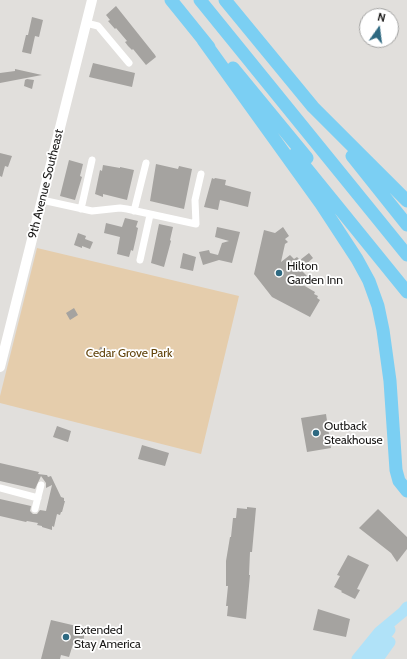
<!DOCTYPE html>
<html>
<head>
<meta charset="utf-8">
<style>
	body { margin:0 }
	#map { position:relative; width:407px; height:659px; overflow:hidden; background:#e1dfdc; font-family:Cabin,sans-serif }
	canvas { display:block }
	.north { position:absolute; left:359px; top:8px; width:40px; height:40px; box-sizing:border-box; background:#fff; border:1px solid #a2a2a1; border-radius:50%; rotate:14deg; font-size:11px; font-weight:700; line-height:16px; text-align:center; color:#171615 }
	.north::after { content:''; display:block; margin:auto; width:14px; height:18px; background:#2e6981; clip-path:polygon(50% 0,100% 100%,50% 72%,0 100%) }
</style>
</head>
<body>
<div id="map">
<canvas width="407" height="659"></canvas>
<div class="north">N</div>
</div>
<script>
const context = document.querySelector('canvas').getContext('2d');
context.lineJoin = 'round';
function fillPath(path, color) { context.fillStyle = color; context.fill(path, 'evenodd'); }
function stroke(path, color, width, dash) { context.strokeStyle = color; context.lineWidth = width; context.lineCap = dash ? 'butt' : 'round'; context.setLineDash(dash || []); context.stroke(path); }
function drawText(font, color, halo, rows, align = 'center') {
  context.font = font + ' Cabin,sans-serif'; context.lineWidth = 3.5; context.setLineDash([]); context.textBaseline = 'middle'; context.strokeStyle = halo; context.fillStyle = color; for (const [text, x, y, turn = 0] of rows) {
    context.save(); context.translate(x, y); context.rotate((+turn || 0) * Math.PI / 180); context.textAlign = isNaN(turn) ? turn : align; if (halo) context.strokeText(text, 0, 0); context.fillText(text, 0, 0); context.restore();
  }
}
fillPath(new Path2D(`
	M37 248 239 296 201 454 0 403V396Z`), '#e5cdac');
fillPath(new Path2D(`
	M116 6 155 55 156 57 146 65 133 49 132 50 128 46 125 42 127 41 116 28 115 29 108 21 110 20 106 15Z
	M32 17 43 20 39 37 35 36 31 54 22 52 26 35H28Z
	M93 63 135 73 132 87 89 77Z
	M15 69 42 75 0 83V73L15 71Z
	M27 79 34 80 32 89 24 86 25 80Z
	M0 153 12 156 8 167 5 166 2 177 0 176Z
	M69 160 83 164 80 176 82 177 75 200 60 196Z
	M156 164 178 169 179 166 192 169 184 209 150 201Z
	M103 165 120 168V167L134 170 127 200 103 194V197L95 194 100 170 102 171Z
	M212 178 214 179 215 178 226 180 225 185 251 192 248 207 220 200 218 210 204 207Z
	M125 218 138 221 136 227 138 228 136 238 133 251 131 250 129 257 117 254 120 237 104 233 106 223 122 227Z
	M159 224 173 227 170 240 171 241 164 267 151 263Z
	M217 227 240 232 232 263 219 260 203 265 199 252 209 250 210 253 218 255 222 243 229 241 215 237Z
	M283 227 289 236 285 239 288 242 285 244 281 262 290 255 294 259 297 257 300 260 309 253 313 258 304 266 306 269 303 272 307 276 298 282 315 292 314 294 318 296 317 298 320 300 310 317 272 297 254 274 264 230 275 233Z
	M78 233 86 236 85 239 93 242 90 249 82 246V248L74 245Z
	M183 253 196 257 193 271 180 268Z
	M74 308 78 315 70 320 66 313Z
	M100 347 109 349 107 359 97 357Z
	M326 414 331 448 307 452 301 418Z
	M57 426 71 431 68 442 53 437Z
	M142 445 169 453 165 466 138 459Z
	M0 463 39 472 38 474 46 475H47L48 477 51 476 61 497 64 498V501H65L62 512H61L60 515 57 514 54 527 52 526V530L42 527V526L37 525 38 523 27 521 26 522 0 516V499L31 506 30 511 33 514H37L40 510 46 511 52 485 46 488V483L41 476 35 489 0 481Z
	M247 507 256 508 252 552H250L249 575H250L246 619 227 616 228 606H226L228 586H226V561L230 537H231L233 518H236L237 508 247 509Z
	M378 509 407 537V549L397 562 391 553 359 528Z
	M348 555 369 565 357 589 360 590 355 599 341 592 342 591 334 587 340 576 337 575Z
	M318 609 350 619 346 637 313 630Z
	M51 620 85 628 83 645 73 644 69 657 61 655 60 659H41Z`), '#a5a3a0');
stroke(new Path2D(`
	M86 23 98 26 129 63
	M42 200 92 211 120 208 127 209 196 224 195 200 201 174
	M81 209 92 160
	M134 211 146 163
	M140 260 150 215
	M0 488 38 498
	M35 509 41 485`), '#fff', 7);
stroke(new Path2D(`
	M0 367 92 0`), '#fff', 10);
stroke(new Path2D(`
	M357 659 379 632 403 612 407 607
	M368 659 390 630
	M378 659 390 642`), '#b0e2f8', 11);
stroke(new Path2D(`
	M171 0 209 47
	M200 0 407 255
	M225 0 313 107 407 201
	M203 40 321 204 357 259 369 281 378 306 383 330 390 381 396 470 399 481 407 491
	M233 68 307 158
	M295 154 407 292
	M352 156 407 225`), '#7bcff3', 13);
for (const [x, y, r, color] of [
	[279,273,4,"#2e6981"],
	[316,433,4,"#2e6981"],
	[66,637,4,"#2e6981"]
]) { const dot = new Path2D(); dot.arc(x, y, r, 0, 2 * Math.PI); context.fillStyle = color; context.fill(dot); stroke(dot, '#fff', 1.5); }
drawText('12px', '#171615', '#fff', [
	["9th Avenue Southeast",46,184,-76]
]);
drawText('12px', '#171615', '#fff', [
	["Hilton",287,266],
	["Garden Inn",287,280],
	["Outback",324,426],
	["Steakhouse",324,440],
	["Extended",74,630],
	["Stay America",74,644]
], 'left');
drawText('12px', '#62440c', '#fff', [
	["Cedar Grove Park",129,353]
]);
</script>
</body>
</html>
